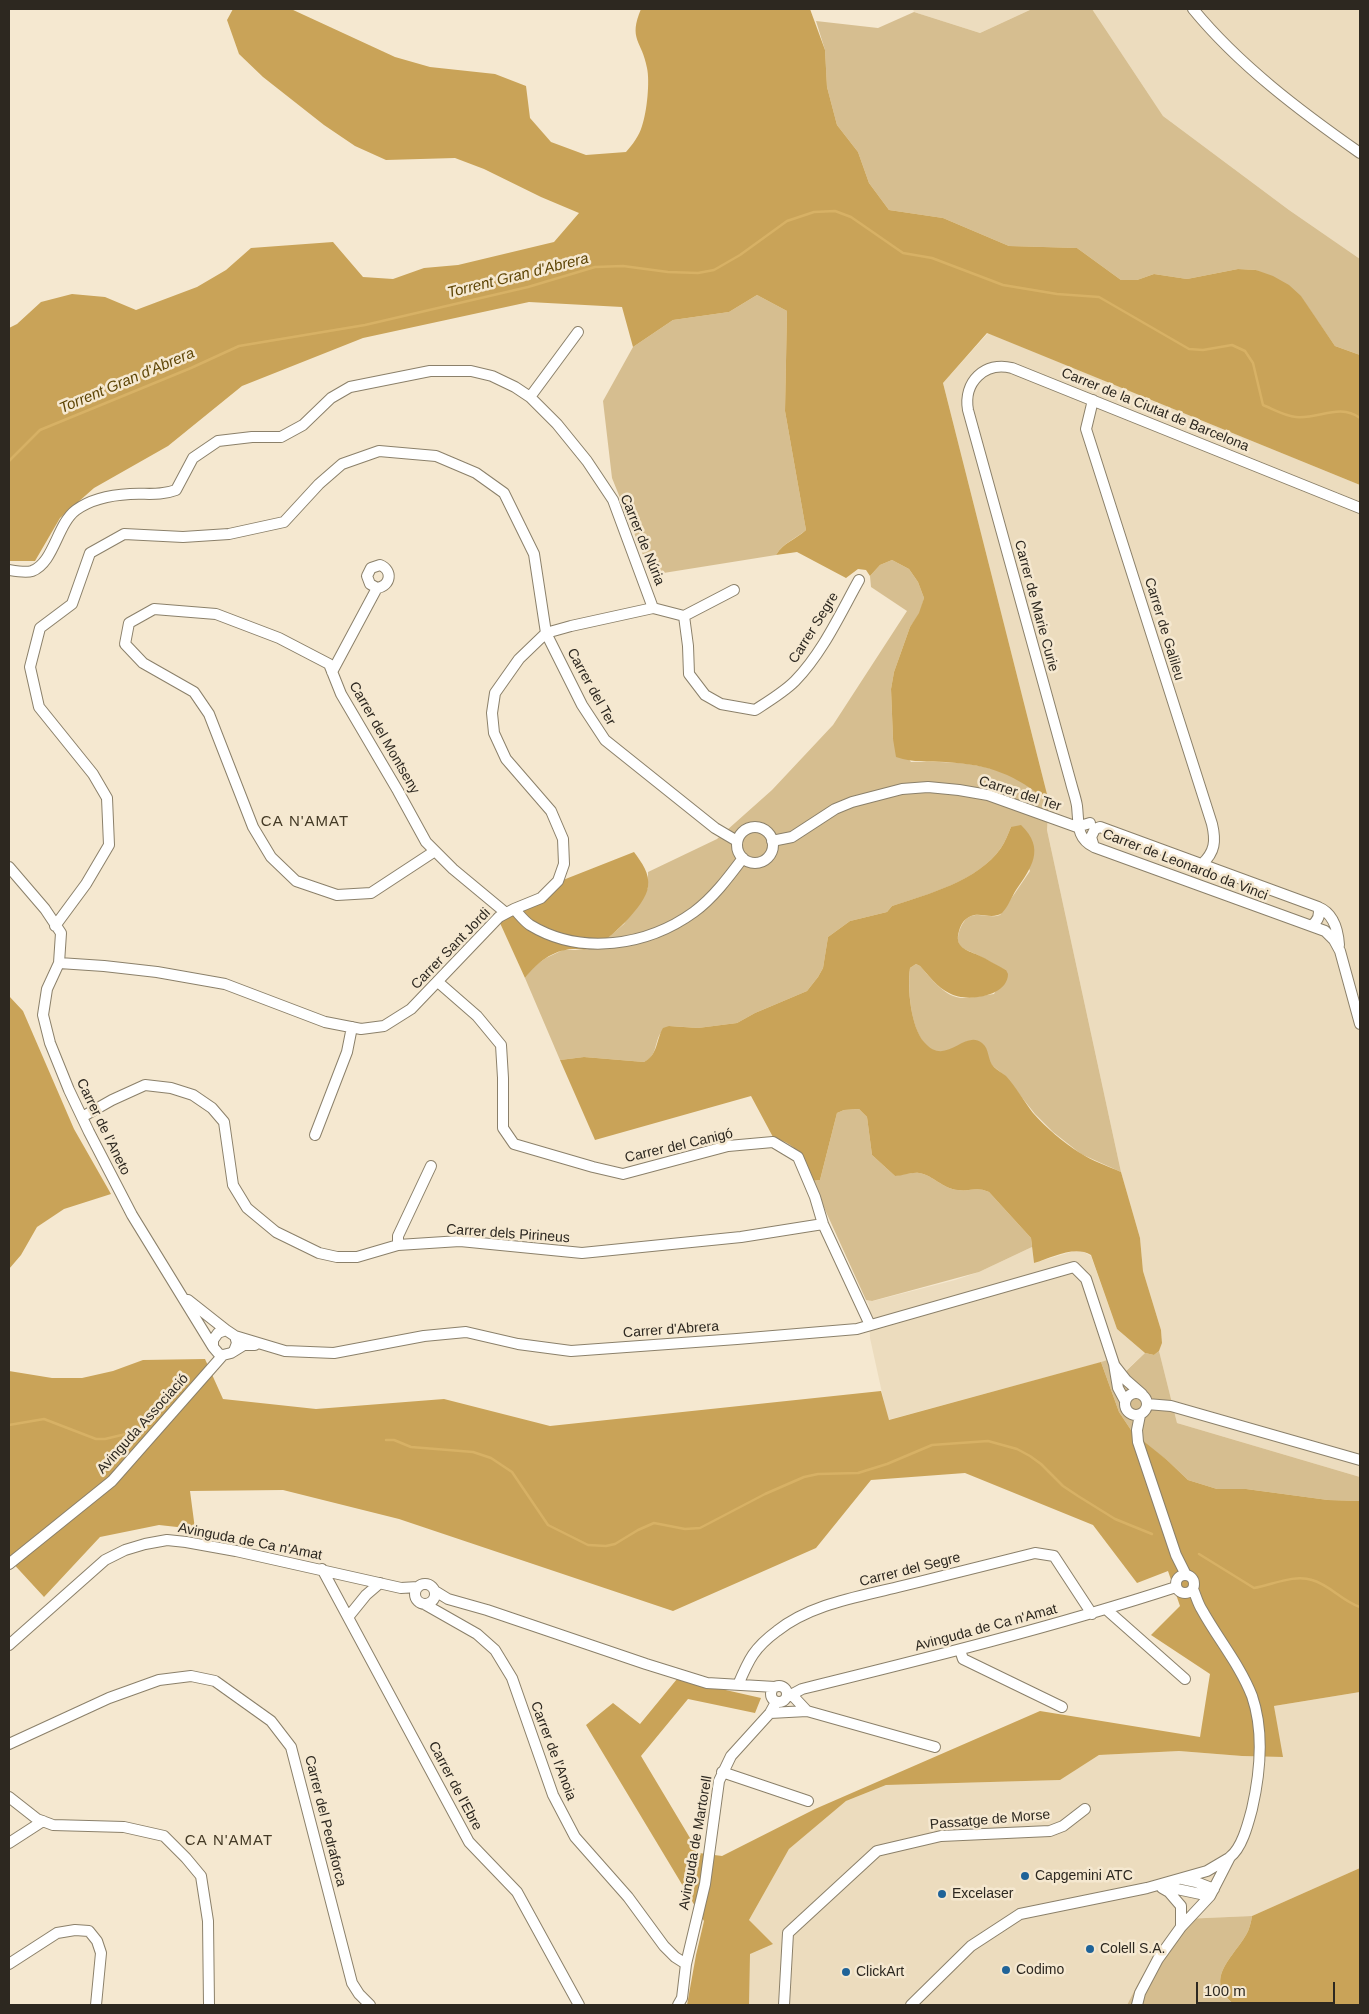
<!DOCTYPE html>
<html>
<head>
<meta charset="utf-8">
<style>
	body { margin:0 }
	#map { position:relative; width:1369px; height:2014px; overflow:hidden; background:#f5e8d0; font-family:Arial,sans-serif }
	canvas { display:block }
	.frame { position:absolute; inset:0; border:10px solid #2d2820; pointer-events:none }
	.scale { position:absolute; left:1196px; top:1982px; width:139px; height:22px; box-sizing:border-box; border:2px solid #2d2820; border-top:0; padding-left:6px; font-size:15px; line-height:18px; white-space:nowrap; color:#2d2820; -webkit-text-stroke:4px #f5e8d0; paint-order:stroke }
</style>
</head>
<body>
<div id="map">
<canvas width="1369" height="2014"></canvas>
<div class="frame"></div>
<div class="scale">100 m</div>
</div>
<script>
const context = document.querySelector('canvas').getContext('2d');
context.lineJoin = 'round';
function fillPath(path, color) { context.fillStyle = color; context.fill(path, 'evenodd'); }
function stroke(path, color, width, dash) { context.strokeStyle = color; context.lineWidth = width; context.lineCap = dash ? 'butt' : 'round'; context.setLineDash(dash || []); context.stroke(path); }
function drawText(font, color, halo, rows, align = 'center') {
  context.font = font + ' Arial,sans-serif'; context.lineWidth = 5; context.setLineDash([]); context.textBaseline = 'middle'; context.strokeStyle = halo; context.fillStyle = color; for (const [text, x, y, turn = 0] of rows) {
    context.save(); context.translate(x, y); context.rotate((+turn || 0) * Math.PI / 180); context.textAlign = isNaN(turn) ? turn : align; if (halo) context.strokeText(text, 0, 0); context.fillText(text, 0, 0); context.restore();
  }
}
fillPath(new Path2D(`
	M913 9H1032L980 33 914 12Z
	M1092 9H1360V259L1289 210 1163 116Z
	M988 333 1360 485V1477L1177 1423 1159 1351 1162 1343 1161 1330 1143 1271 1140 1238 1121 1172 1047 830 1049 802 943 383Z
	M1032 1247 1034 1263 1074 1251H1082L1091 1256 1117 1329 1145 1353 1124 1372 1117 1358 888 1420 870 1338 869 1305 866 1300 873 1301 955 1280 979 1272Z
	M1360 1692V1868L1252 1916 1183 1919 1141 1978 1127 2005H749V1920L789 1849 846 1801 886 1785 1059 1780 1099 1755 1179 1751 1242 1756 1282 1757 1274 1706Z`), '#ecdcbe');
fillPath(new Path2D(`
	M1032 9H1092L1163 116 1289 210 1360 259V355L1335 346 1301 297 1256 270 1238 269 1187 279 1154 274 1137 280H1121L1077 248 1009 246 943 218 889 210 869 183 858 152 837 125 827 87 825 50 816 21 878 28 914 12 980 33Z
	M757 295 787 311 785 411 806 530C794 540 784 542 776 555L651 575 612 478 603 401 633 347 673 320 729 312Z
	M892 560 909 569 918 582 924 598 920 613 910 627 894 672 891 689 893 739 911 762C946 761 983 762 1014 777 1027 783 1038 793 1049 802L1047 830 1121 1172 1081 1154 1053 1132 1035 1114 1005 1076 993 1066 971 1040C961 1043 950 1054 938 1052 911 1047 907 989 910 968L916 964 920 966C931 978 945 998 963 998 973 998 984 995 994 994L1006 970C996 966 988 960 978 955 965 949 953 948 960 929 962 924 965 919 969 917 979 912 990 919 1000 915L1030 871 1011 827C1008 834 1005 842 1001 848 978 881 929 894 892 906L887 912 850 921 828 937 823 968 818 977 807 991 755 1013 737 1023 698 1028 670 1026C667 1028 662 1031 660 1034 654 1045 657 1056 644 1062L584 1057 560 1060 525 978 533 967 546 958 563 950H587L594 947 610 936 624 924 648 888V872L717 839 772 790 833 725 907 611 871 587 870 576 880 565Z
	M859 1109 867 1117 872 1155 895 1176C902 1175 911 1172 919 1173 933 1175 943 1189 958 1190 971 1192 975 1186 989 1192L1031 1238 1032 1247 979 1272 872 1301 866 1300 812 1181 820 1180 837 1113 844 1110Z
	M1159 1351 1177 1423 1360 1477V1501L1328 1500 1246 1489H1217L1188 1480 1167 1460 1137 1439 1119 1412 1101 1362 1117 1357 1125 1372 1145 1353 1154 1355Z
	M1252 1916C1251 1923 1249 1930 1246 1935 1231 1960 1203 1980 1235 2005H1127L1141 1978 1183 1919Z`), '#d6be90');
fillPath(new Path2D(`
	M233 9H291L395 57 430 67 495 74 526 86 530 118 551 142 586 155 626 152C633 144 639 136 642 126 647 112 650 81 647 68 642 40 628 40 641 9H810L825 50 827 87 837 125 858 152 869 183 889 210 943 218 1009 246 1077 248 1121 280H1137L1154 274 1187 279 1238 269 1256 270 1273 276 1289 285 1301 296 1335 346 1360 355V485L987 333 943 383 1049 802C1014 774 991 765 946 762 927 761 915 763 896 757L893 739 891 689 894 672 910 627 919 613 924 598 918 582 909 569 892 560 880 565 870 576 866 570 858 569 846 578 797 552 776 555C784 542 795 540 806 530L785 411 787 311 757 295 729 312 673 320 633 347 622 307 529 302 363 338 242 386 168 446 94 488 60 518 35 561H9V328L17 324 41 302 72 294 105 297 136 310 197 287 226 270 251 248 333 242 363 277 393 279 424 268 458 265 554 242 579 213 541 197 484 169 455 158 386 160 355 146 324 125 263 77 239 54 227 20Z
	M1021 825C1046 849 1031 868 1016 890 1011 898 1008 907 1002 913 992 920 981 912 971 916 964 919 961 924 959 931 954 947 966 950 978 955 987 959 996 965 1006 970L1008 974C1008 997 965 1003 949 993 937 987 929 976 920 966L916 964 910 968C907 988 911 1027 924 1042 946 1068 964 1029 982 1043 990 1049 987 1060 994 1067 997 1070 1002 1073 1006 1076 1016 1087 1024 1101 1033 1113 1046 1128 1063 1142 1080 1153 1092 1161 1108 1166 1121 1172L1140 1238 1143 1271 1161 1330 1162 1343 1159 1351 1154 1355 1145 1353 1117 1329 1091 1255C1074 1245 1052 1258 1034 1263L1031 1238 989 1192C975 1186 971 1192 958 1190 943 1189 933 1175 919 1173 911 1172 903 1176 895 1176L872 1155 867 1117 859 1109 844 1110 837 1113 820 1180 812 1181C801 1155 801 1147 773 1137L751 1096 595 1140 560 1060 584 1057 644 1062C658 1055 656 1040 663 1028L669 1026 698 1028 737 1023 755 1013 807 991 818 977 823 968 828 937 850 921 887 912 892 906C928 894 978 881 1001 848 1005 842 1008 834 1011 827Z
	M634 852C642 863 650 873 648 887 646 905 609 941 592 948 586 951 579 949 573 949 552 950 537 963 525 978L500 923 563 880Z
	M9 996 23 1011 74 1129 111 1194 64 1209 37 1227 21 1255 9 1269Z
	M205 1359 223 1399 316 1409 444 1399 550 1426 881 1391 889 1420 1101 1362 1119 1412 1137 1439 1142 1440 1167 1460 1188 1480 1217 1489H1246L1328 1500 1360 1501V1692L1274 1706 1283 1757 1242 1756 1179 1751 1099 1755 1060 1780 886 1785 846 1801 789 1849 749 1920 773 1944 750 1954 749 2005H687L696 1955 704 1921 586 1725 613 1703 640 1724 677 1679 761 1698 755 1713 688 1699 641 1756 699 1853 722 1856 815 1809 1040 1711 1200 1737 1210 1674 1151 1635 1180 1606 1168 1571 1137 1583 1093 1525 965 1473 871 1480 816 1548 673 1611 399 1519 283 1490 190 1491 195 1529 159 1525 100 1537 44 1597 9 1559V1371L52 1378H82L113 1371 143 1360Z
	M1360 1868V2005H1235C1203 1980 1231 1960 1246 1935 1249 1930 1251 1923 1252 1916Z`), '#c9a358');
stroke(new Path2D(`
	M9 461 40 430 191 368 239 346 365 325 528 287 595 267 623 266 668 272 698 273 714 270 740 255 787 221 814 212 835 211 851 217 903 253 932 258 1003 285 1057 294 1099 297 1189 349 1203 350 1232 345 1245 351 1253 363 1263 405C1273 409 1285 416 1296 417 1320 419 1339 403 1360 418
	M9 1425 44 1419 96 1439H105L130 1433
	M386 1440H394L411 1447 473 1452 491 1458 512 1472 548 1525 588 1545 606 1546 615 1544 638 1530 654 1523 685 1529 700 1528 765 1494 804 1477 818 1474 858 1473 887 1464 932 1445 988 1441 1017 1449 1030 1456 1041 1464 1063 1486 1078 1496 1115 1519 1152 1534
	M1199 1554 1254 1588C1272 1585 1294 1574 1312 1580 1330 1585 1342 1601 1360 1607`), '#d7b165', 2.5);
const minor = new Path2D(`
	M1193 9C1239 65 1300 111 1360 153
	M530 397 578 332
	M1093 400 1086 429 1212 824C1216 841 1215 852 1202 864
	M1360 508 1012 368C985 361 963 382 968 410L1071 783C1073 791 1076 799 1077 806 1079 824 1076 838 1094 847L1325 931 1334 940 1340 951 1360 1024
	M9 570C15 571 26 573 32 571 54 563 57 524 76 510 91 499 112 495 130 494 146 493 160 496 176 490L193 458 218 441 252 437H281L303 425 331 398 350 387 430 371H471L492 376 515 387 530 397 557 424 587 461 613 500 653 608
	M684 616 688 646 689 674 705 695 721 704 755 710C769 701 784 692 795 681 823 652 840 614 859 580
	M684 616 734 590
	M332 672 377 588C391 586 393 570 380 565L371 568 367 576 370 584 377 588
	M737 845a18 18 0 1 1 36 0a18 18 0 1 1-36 0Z
	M772 841 792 837 835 809 852 802 902 789 928 787 959 790 988 795 1077 827 1090 823
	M1094 847 1091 837 1095 829 1100 827 1318 907C1321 915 1318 921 1311 926
	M435 851 371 893 337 895 296 881 271 857 253 827 209 714 194 692 143 663 125 644 129 623 154 609 216 614 279 638 329 664 341 694 398 791 426 842 453 869 506 913
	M9 867 45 909 61 933 59 963 47 989 43 1015 50 1043 69 1090 89 1132 132 1215 213 1347
	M1318 907C1333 913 1338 930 1339 945
	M514 909C519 914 524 921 530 925 581 956 647 946 694 912 713 898 728 878 743 858
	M55 926 86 884 109 845 107 798 93 774 39 707 30 667 40 628 72 604 90 553 124 534 183 537 229 534 284 522 319 484 342 464 379 451 436 456 476 473 504 493 534 554 546 633 582 705 605 740 715 828 737 841
	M59 963 104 966 157 972 225 984 325 1022 361 1029 384 1026 411 1009 499 917 514 909 541 898 558 881 564 864 563 839 551 811 506 759 494 733 492 713 495 693 519 659 546 633 571 626 653 608 684 616
	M438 982 477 1016 501 1045 503 1078V1128L514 1144 593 1167 623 1174 728 1146 773 1142 798 1157 815 1197 823 1224 870 1325
	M82 1117 112 1100 145 1085 171 1088 193 1095 212 1108 224 1122 233 1185 247 1208 276 1232 319 1253 337 1257H357L398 1245 460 1241 582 1253 741 1237 823 1224
	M315 1135 347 1052 352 1027
	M398 1245V1236L431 1166
	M188 1300 226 1330
	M235 1336 285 1351 334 1353 424 1336 466 1332 518 1344 571 1351 737 1339 857 1329 1074 1267 1086 1279 1114 1364 1118 1388 1125 1401
	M234 1351 237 1343 235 1336 226 1330 218 1333 213 1340V1347L219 1354 223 1355 231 1353 244 1345H255
	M1115 1366 1126 1380 1142 1394
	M1125 1404a11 11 0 1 1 22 0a11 11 0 1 1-22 0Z
	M1147 1404 1171 1406 1360 1460
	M1140 1415 1137 1430 1138 1442 1176 1555 1186 1575
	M9 1564 112 1481 223 1355
	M322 1569 469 1842 517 1892 579 2005
	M1176 1584a9 9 0 1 1 18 0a9 9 0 1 1-18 0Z
	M415 1594a10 10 0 1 1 20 0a10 10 0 1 1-20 0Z
	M435 1591 448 1599 487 1610 646 1664 707 1683 775 1687
	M426 1605 477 1634 495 1650 512 1678 553 1795 575 1837 628 1897 664 1946 675 1957 686 1964
	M1107 1610 1185 1679
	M349 1616 366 1595 380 1583
	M9 1645 105 1560 125 1550 145 1544 167 1540 186 1542 236 1551 401 1588 418 1587
	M960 1650 963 1659 1062 1707
	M738 1685C749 1659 754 1648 777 1631 811 1604 858 1597 898 1587 944 1576 990 1564 1035 1553L1054 1556 1092 1614
	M771 1694a8 8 0 1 1 16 0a8 8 0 1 1-16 0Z
	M792 1695 807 1711 935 1747
	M787 1697 802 1689C928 1658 1053 1627 1176 1587
	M770 1713 807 1711
	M9 1744 109 1698 159 1680 191 1676 215 1681 271 1721 291 1747 352 1983 359 1994 370 2005
	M722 1772 808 1801
	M9 1797 37 1819 53 1825 124 1827 164 1836 186 1858 201 1876 208 1921 209 2005
	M9 1843 43 1821
	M1182 1879 1196 1882 1214 1889
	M1158 1885 1210 1896
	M1162 1888 1169 1892 1181 1906V1927
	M9 1964 57 1933 75 1930 89 1931 97 1941 101 1953 96 2005
	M678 2005 682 1998 686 1964 705 1884 719 1781 731 1756 770 1713 776 1702
	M784 2005 788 1933 877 1851 941 1836 1050 1831 1063 1826 1085 1809
	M911 2005 971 1946 1020 1914 1147 1888 1207 1871 1229 1858
	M1137 2005 1140 1993 1158 1959 1181 1927 1210 1896 1230 1857C1242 1848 1248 1824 1252 1809 1260 1774 1264 1731 1252 1696 1240 1665 1218 1639 1202 1610 1198 1604 1196 1596 1193 1589`);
stroke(minor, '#8b806a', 12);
stroke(minor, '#fff', 10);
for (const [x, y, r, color] of [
	[1025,1876,5,"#1f6398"],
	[942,1894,5,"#1f6398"],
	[1090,1949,5,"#1f6398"],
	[1006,1970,5,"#1f6398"],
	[846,1972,5,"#1f6398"]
]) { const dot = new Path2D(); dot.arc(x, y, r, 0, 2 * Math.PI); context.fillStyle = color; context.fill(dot); stroke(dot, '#f5e8d0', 2); }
drawText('14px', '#2d2820', '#f5e8d0', [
	["Carrer de la Ciutat de Barcelona",1155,410,22],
	["Carrer de Núria",642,540,68],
	["Carrer de Marie Curie",1036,606,75],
	["Carrer Segre",814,628,-58],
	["Carrer de Galileu",1164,629,73],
	["Carrer del Ter",591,687,61],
	["Carrer del Montseny",384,738,60],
	["Carrer del Ter",1020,794,18],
	["Carrer de Leonardo da Vinci",1185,865,21],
	["Carrer Sant Jordi",451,949,-46],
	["Carrer de l'Aneto",103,1127,64],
	["Carrer del Canigó",679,1146,-13],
	["Carrer dels Pirineus",508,1234,4],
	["Carrer d'Abrera",671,1330,-4],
	["Avinguda Associació",143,1424,-48],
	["Avinguda de Ca n'Amat",250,1542,11],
	["Carrer del Segre",910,1570,-14],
	["Avinguda de Ca n'Amat",986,1628,-15],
	["Carrer de l'Anoia",553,1751,69],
	["Carrer de l'Ebre",455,1786,62],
	["Passatge de Morse",990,1820,-5],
	["Carrer del Pedraforca",325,1821,76],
	["Avinguda de Martorell",696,1843,-80]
]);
drawText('14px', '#2d2820', '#f5e8d0', [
	["Capgemini ATC",1035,1876],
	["Excelaser",952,1894],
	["Colell S.A.",1100,1949],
	["Codimo",1016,1970],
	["ClickArt",856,1972]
], 'left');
drawText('italic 15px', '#5d4404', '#f5e8d0', [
	["Torrent Gran d'Abrera",518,276,-14],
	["Torrent Gran d'Abrera",127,381,-23]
]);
context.letterSpacing = '1px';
drawText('15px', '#433925', '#f5e8d0', [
	["CA N'AMAT",305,822],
	["CA N'AMAT",229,1841]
]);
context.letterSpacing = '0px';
</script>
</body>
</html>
